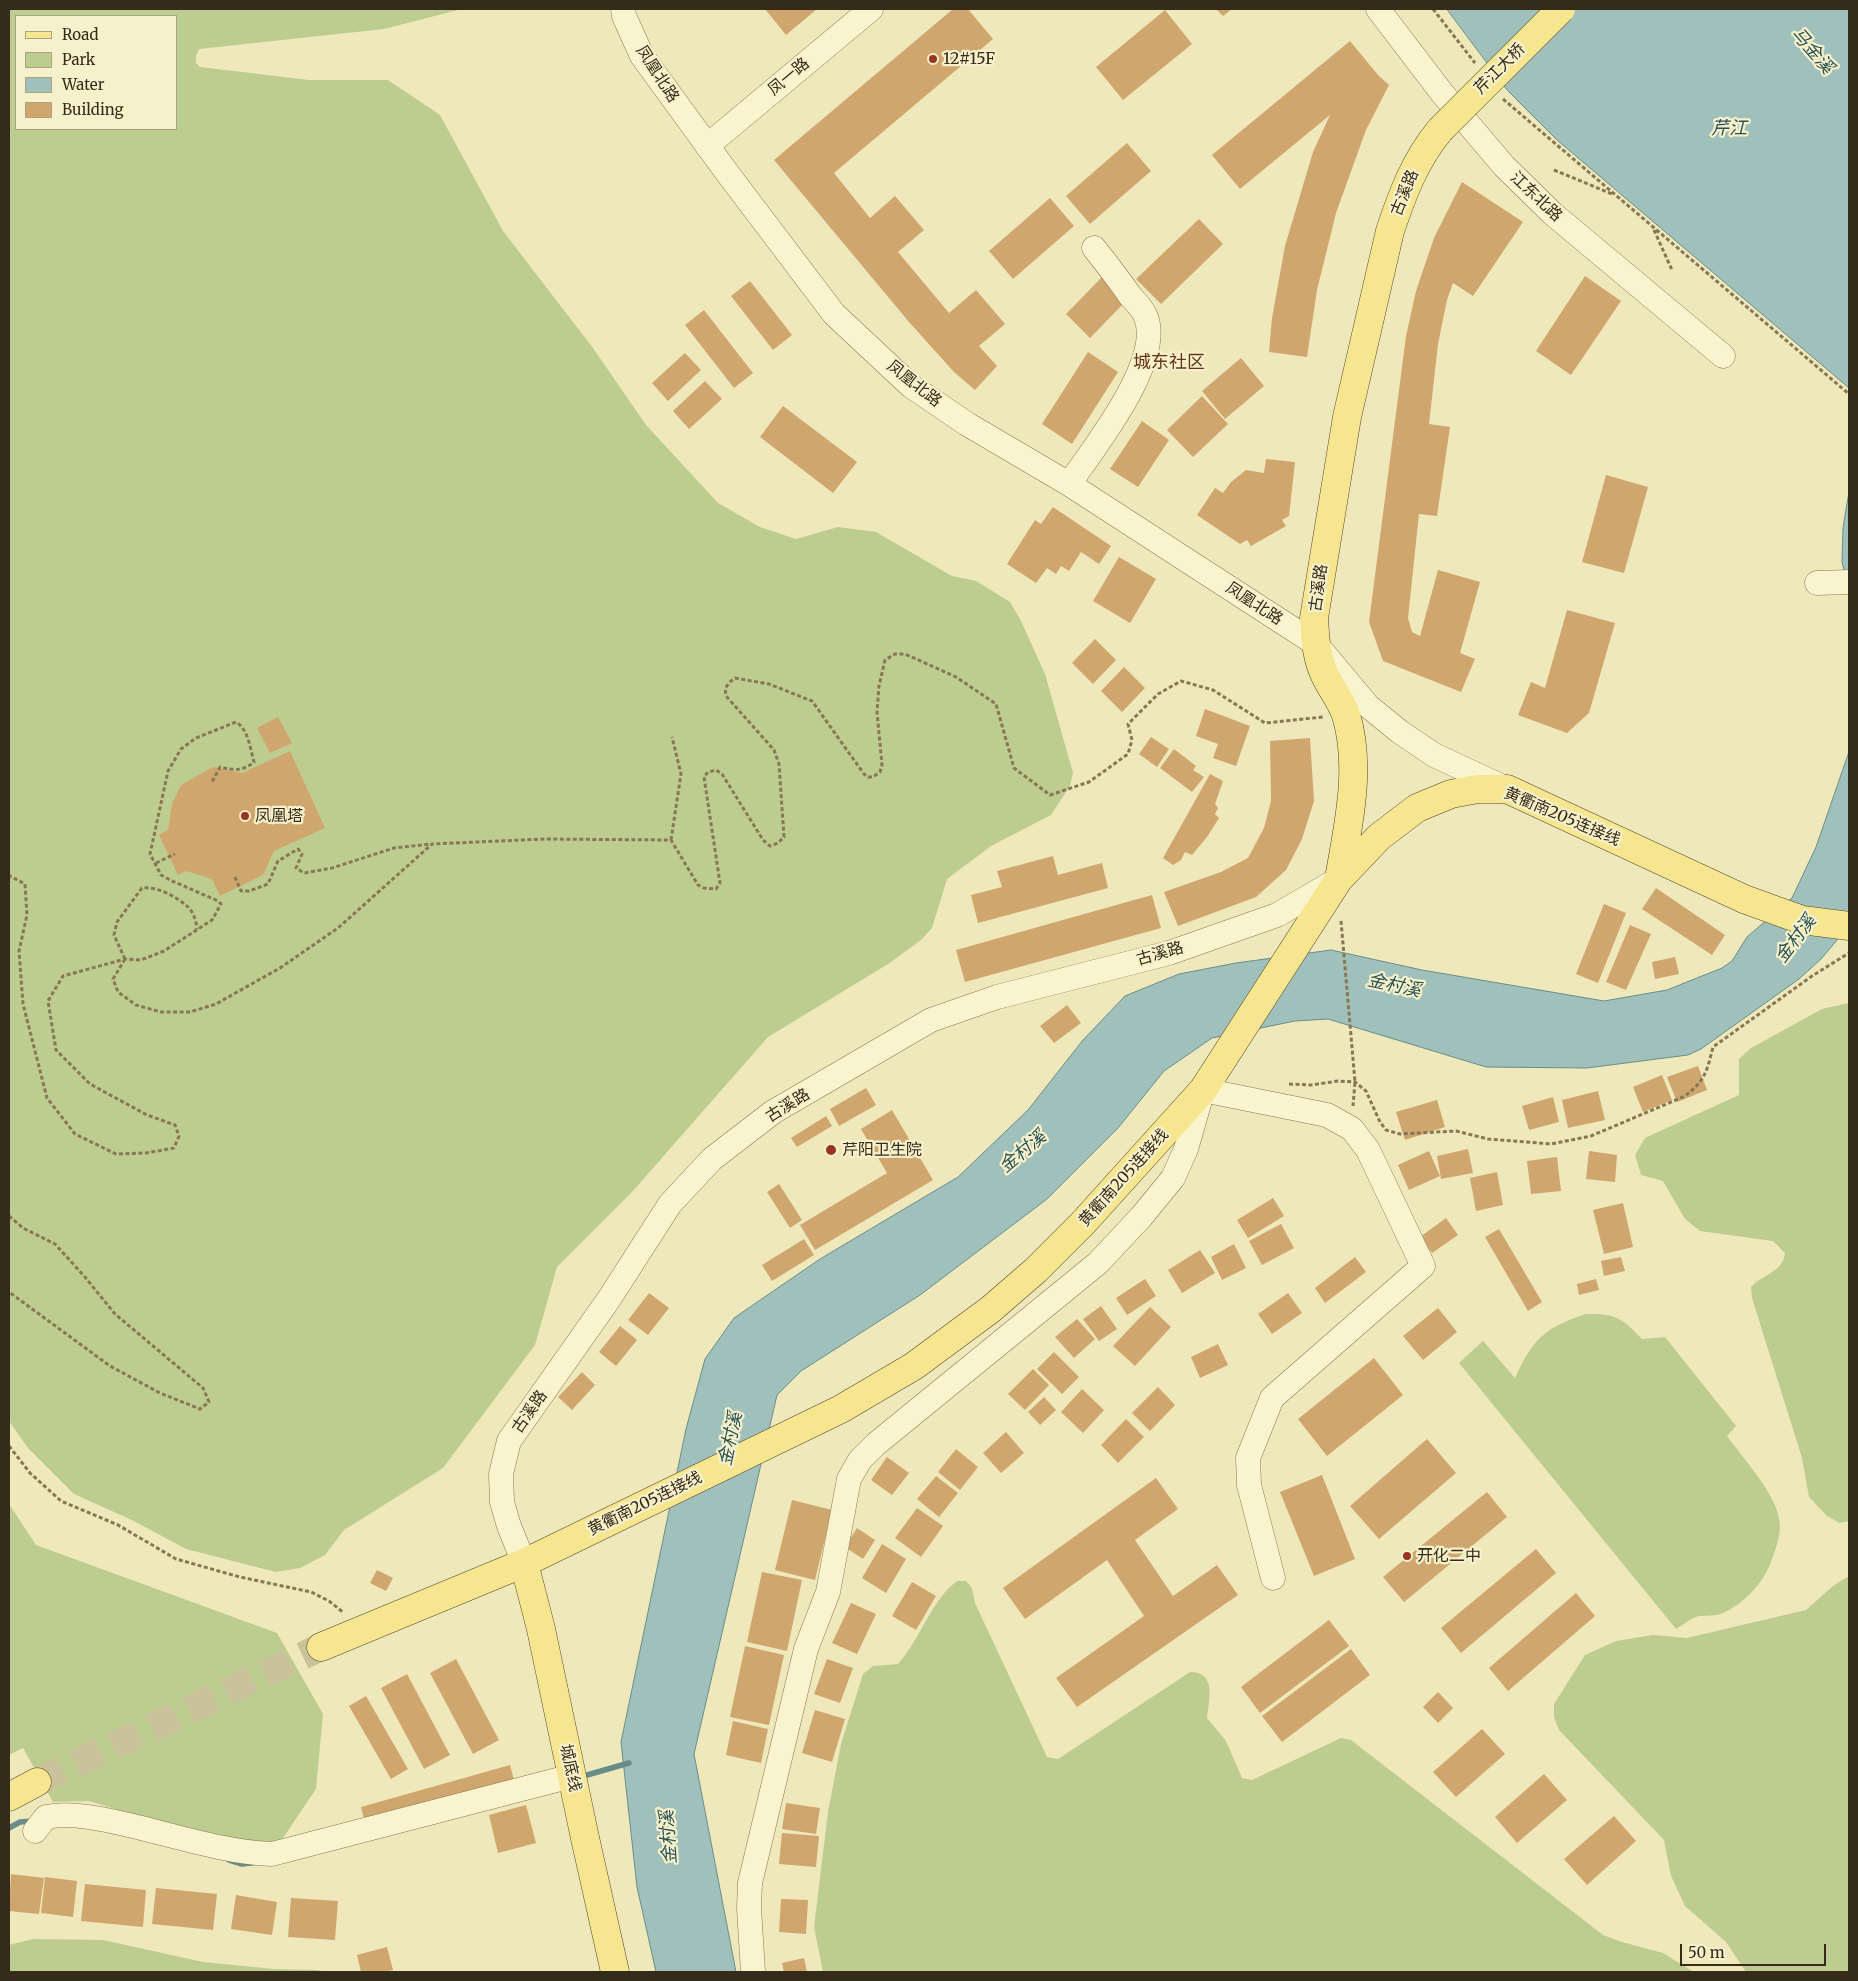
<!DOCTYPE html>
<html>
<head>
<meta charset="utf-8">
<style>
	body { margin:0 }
	#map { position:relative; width:1858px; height:1981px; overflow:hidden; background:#efe8bb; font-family:Merriweather,serif }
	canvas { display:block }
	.frame { position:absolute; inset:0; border:10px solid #352b1a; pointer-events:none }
	.legend { position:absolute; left:15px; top:15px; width:162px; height:115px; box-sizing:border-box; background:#f7f1cb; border:1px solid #a9a284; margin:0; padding:6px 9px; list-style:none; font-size:15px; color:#352b1a }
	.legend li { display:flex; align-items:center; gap:10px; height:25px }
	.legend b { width:25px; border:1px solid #a9a284 }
	.scale { position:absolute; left:1680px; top:1944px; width:146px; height:22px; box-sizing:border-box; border:2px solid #352b1a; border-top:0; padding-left:6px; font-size:15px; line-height:18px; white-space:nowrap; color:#352b1a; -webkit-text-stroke:4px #f7f1cb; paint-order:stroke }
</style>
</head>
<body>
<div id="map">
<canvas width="1858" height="1981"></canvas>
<div class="frame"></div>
<ul class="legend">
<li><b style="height:6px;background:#f6e68f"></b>Road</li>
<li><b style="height:14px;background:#bdcd8f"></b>Park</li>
<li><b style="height:14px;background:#a0c0bb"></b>Water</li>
<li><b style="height:14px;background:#d0a66f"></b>Building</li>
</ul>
<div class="scale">50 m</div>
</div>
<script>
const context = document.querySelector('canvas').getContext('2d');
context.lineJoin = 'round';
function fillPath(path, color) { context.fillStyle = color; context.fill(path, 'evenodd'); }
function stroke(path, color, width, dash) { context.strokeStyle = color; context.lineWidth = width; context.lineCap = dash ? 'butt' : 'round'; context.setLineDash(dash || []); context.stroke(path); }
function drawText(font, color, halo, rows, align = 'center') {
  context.font = font + ' Merriweather,"Noto Sans SC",serif'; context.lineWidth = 4.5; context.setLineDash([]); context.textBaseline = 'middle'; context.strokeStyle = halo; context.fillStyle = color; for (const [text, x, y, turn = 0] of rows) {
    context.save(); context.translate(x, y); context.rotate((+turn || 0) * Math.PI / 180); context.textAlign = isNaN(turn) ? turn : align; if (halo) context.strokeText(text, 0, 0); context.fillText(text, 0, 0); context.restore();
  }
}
fillPath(new Path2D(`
	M9 9H462L384 29 199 49 196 56V63L200 67 309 80H388L440 115 503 231 593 348 646 425 718 503 760 527 796 539 838 527 876 532 952 576 976 581 1010 602 1021 621 1045 674 1073 773 1070 786 1051 815 991 846 947 879 932 928 921 940 888 964 768 1037 632 1192 557 1267 535 1345 443 1468 344 1530 325 1555 300 1568 276 1572 186 1549 134 1521 74 1494 28 1448 9 1421ZM16 16H176V129H16Z
	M1849 1003V1521L1840 1523 1827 1516 1809 1497 1802 1458 1752 1298 1751 1287C1763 1274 1783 1272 1785 1253L1773 1241 1700 1231 1685 1219 1663 1181 1641 1175 1635 1155 1645 1138 1739 1095V1059L1751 1048 1822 1009Z
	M1586 1314C1615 1313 1622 1318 1642 1339L1665 1337 1736 1426 1727 1436C1744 1460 1781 1498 1780 1528 1779 1540 1775 1551 1771 1562 1764 1581 1747 1600 1729 1610 1717 1617 1711 1615 1699 1616 1692 1617 1683 1625 1676 1629L1459 1363 1483 1341 1515 1378C1533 1339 1544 1328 1586 1314Z
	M9 1504 36 1545 277 1633 323 1714 316 1789 281 1841 226 1843 89 1801 53 1802 23 1748 9 1755Z
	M1849 1576V1972H1746L1726 1942 1685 1906 1671 1876 1664 1840 1559 1730 1554 1717V1704L1585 1655 1616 1641 1653 1635 1687 1638 1806 1610 1833 1586Z
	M957 1581H966L972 1588 975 1603 1047 1757 1058 1759 1190 1672C1217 1672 1209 1700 1207 1718L1226 1741 1242 1778 1252 1780 1341 1738 1351 1740 1603 1935 1622 1942 1663 1953 1694 1972H823L814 1927 828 1812 841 1744 863 1674 873 1666 898 1664C920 1640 932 1599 957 1581Z
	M33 1939 103 1940 203 1962 274 1969 317 1970 327 1972H9V1945Z`), '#bdcd8f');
const water = new Path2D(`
	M1447 9H1849V388L1557 140 1508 91Z
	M1849 492V590L1842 562 1843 528Z
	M1849 752V926L1821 959 1799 979 1701 1049 1688 1055 1587 1068 1486 1067 1328 1019 1295 1021 1212 1038 1164 1071 1118 1128 1047 1199 920 1295 801 1371 777 1395 694 1754 736 1972H656L637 1887 621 1742 686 1429 705 1359 734 1318 820 1259 958 1177 1028 1110 1083 1040 1125 996 1179 974 1236 963 1331 950 1422 970 1604 1001 1667 990 1722 968 1732 961 1747 937 1792 898 1816 847Z`);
fillPath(water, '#a0c0bb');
stroke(water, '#678d8a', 1);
stroke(new Path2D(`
	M580 1777 629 1763
	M9 1828 20 1822 33 1821
	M229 1860 242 1864 252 1863`), '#678d8a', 5.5);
fillPath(new Path2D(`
	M765 9H817L786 35Z
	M953 9H968L993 39 834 173 870 218 895 196 924 230 898 252 949 313 976 290 1005 324 979 346 997 366 975 390 954 372 909 322 774 160Z
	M1216 9H1232L1223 16Z
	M1165 10 1192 44 1123 100 1096 67Z
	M1350 41 1378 75 1389 85 1366 130 1336 213 1317 290 1307 357 1269 352 1272 318 1285 246 1313 152 1330 115 1240 189 1212 155Z
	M1127 143 1151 171 1090 224 1066 196Z
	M1462 182 1523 222 1473 296 1453 283 1447 300 1438 344 1429 424 1450 427 1437 516 1419 514 1408 618 1412 632 1420 636 1438 570 1480 582 1460 653 1475 659 1461 692 1383 661 1369 622 1406 336 1416 291 1434 238Z
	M1050 198 1074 226 1013 279 989 251Z
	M1199 219 1223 244 1161 304 1136 279Z
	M1103 276 1127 300 1090 338 1066 314Z
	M1585 276 1621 301 1571 375 1536 351Z
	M750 281 792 335 773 350 731 296Z
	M704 310 753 373 734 388 685 325Z
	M1088 352 1118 372 1072 444 1042 424Z
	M685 353 701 370 668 401 652 383Z
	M1241 358 1264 386 1225 419 1202 391Z
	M705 381 722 399 689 429 673 411Z
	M1202 396 1228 424 1193 457 1167 430Z
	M783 406 857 462 833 493 760 437Z
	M1142 421 1169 440 1138 487 1110 469Z
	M1266 459 1295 462 1289 516 1282 520 1286 526 1251 546 1247 540 1240 544 1197 515 1215 488 1223 493 1231 482 1246 470 1264 473Z
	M1606 475 1648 487 1624 573 1582 562Z
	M1053 507 1111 546 1099 564 1081 552 1069 571 1061 566 1056 574 1047 568 1036 583 1007 564 1035 520 1041 524Z
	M1119 557 1156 579 1130 623 1093 601Z
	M1567 610 1615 623 1589 713 1567 733 1518 715 1531 682 1545 688Z
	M1095 639 1116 660 1093 684 1072 663Z
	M1124 667 1145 688 1122 712 1101 691Z
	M1205 709 1250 726 1236 766 1213 758 1218 744 1196 736Z
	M278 717 292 743 270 753 257 728Z
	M1151 737 1169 749 1157 767 1139 754Z
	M1310 738 1314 801 1302 839 1286 870 1256 897 1178 926 1164 892 1221 872 1248 858 1264 828 1271 801 1270 741Z
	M1174 749 1196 766 1193 770 1204 777 1192 792 1160 768Z
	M290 751 325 828 274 851 263 875 220 896 212 879 186 871 178 875 159 835 168 830 172 804 181 785 213 767 242 773Z
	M1210 774 1223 781 1215 804 1218 808 1215 814 1219 818 1207 837 1192 855 1185 852 1181 860 1173 865 1163 858Z
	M1053 856 1058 875 1102 863 1108 888 978 923 971 895 1002 887 997 871Z
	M1656 888 1725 935 1712 955 1642 909Z
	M1152 895 1161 928 965 982 956 950Z
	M1604 904 1626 913 1598 983 1576 974Z
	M1630 925 1651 934 1626 990 1606 982Z
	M1675 957 1679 974 1655 979 1652 962Z
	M1067 1005 1081 1023 1054 1043 1040 1026Z
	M1698 1066 1707 1090 1677 1102 1667 1077Z
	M1662 1075 1672 1100 1643 1112 1633 1087Z
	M866 1088 876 1105 839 1126 830 1109Z
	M1598 1091 1605 1120 1568 1128 1562 1100Z
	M1553 1097 1559 1122 1529 1130 1522 1106Z
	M1437 1100 1445 1127 1405 1140 1396 1112Z
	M892 1110 933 1180 815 1250 800 1225 887 1173 861 1129Z
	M826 1116 832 1126 797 1147 791 1138Z
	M1468 1149 1473 1173 1441 1179 1437 1156Z
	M1429 1151 1440 1176 1409 1190 1398 1165Z
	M1589 1151 1617 1155 1615 1182 1586 1179Z
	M1557 1157 1561 1191 1531 1194 1527 1161Z
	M1497 1172 1503 1205 1476 1211 1470 1178Z
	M779 1184 802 1220 790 1228 767 1192Z
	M1273 1198 1284 1216 1248 1238 1237 1220Z
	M1623 1203 1633 1247 1604 1254 1593 1210Z
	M1446 1218 1458 1235 1432 1253 1420 1237Z
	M1281 1224 1294 1248 1262 1265 1249 1241Z
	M1499 1229 1542 1302 1528 1311 1485 1237Z
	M804 1239 814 1255 772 1281 762 1265Z
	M1234 1244 1246 1268 1222 1280 1211 1257Z
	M1200 1250 1215 1273 1182 1293 1168 1270Z
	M1355 1257 1366 1272 1325 1303 1315 1288Z
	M1621 1257 1625 1271 1604 1276 1601 1261Z
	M1145 1279 1156 1296 1127 1315 1116 1298Z
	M1596 1279 1599 1290 1579 1295 1577 1284Z
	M649 1293 669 1308 648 1335 628 1320Z
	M1288 1293 1302 1313 1272 1334 1258 1314Z
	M1101 1306 1117 1329 1099 1341 1083 1319Z
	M1150 1307 1171 1327 1135 1366 1113 1346Z
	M1438 1308 1457 1332 1423 1360 1403 1336Z
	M1077 1319 1095 1339 1074 1358 1055 1337Z
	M620 1326 637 1340 616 1366 599 1352Z
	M1218 1344 1228 1365 1200 1378 1191 1357Z
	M1054 1352 1079 1377 1062 1394 1037 1369Z
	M1374 1358 1403 1395 1327 1456 1298 1419Z
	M1033 1369 1049 1385 1025 1410 1008 1394Z
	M582 1372 595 1385 572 1410 558 1397Z
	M1158 1387 1175 1405 1150 1431 1132 1413Z
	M1082 1389 1104 1410 1083 1433 1061 1412Z
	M1044 1397 1056 1410 1040 1425 1028 1412Z
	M1126 1419 1144 1437 1118 1463 1101 1445Z
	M1006 1432 1024 1453 1001 1473 983 1453Z
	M1427 1439 1456 1473 1379 1539 1350 1506Z
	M956 1449 978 1467 960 1490 938 1472Z
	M887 1457 909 1473 892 1495 871 1480Z
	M1322 1475 1355 1559 1314 1576 1280 1492Z
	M936 1476 958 1493 939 1517 917 1499Z
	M1156 1478 1178 1509 1135 1540 1173 1596 1217 1565 1238 1595 1077 1707 1056 1678 1144 1616 1107 1560 1025 1619 1003 1588Z
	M1487 1492 1507 1517 1404 1602 1383 1577Z
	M792 1500 832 1510 815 1580 775 1570Z
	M917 1508 943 1526 921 1557 895 1538Z
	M857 1528 875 1540 863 1559 845 1547Z
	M882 1544 906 1559 886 1593 862 1578Z
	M1536 1549 1556 1573 1461 1653 1441 1628Z
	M377 1570 393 1578 386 1591 370 1583Z
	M762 1572 802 1580 787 1651 747 1642Z
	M912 1582 936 1596 916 1630 892 1616Z
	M1576 1593 1595 1616 1508 1691 1489 1668Z
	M851 1603 876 1614 857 1654 832 1643Z
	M1329 1620 1349 1646 1260 1713 1241 1687Z
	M745 1646 784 1655 769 1725 730 1717Z
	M1351 1649 1370 1675 1282 1742 1262 1716Z
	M456 1659 499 1740 473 1754 430 1673Z
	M827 1659 853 1668 840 1703 814 1694Z
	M407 1674 450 1755 424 1769 381 1688Z
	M1438 1692 1453 1708 1438 1723 1423 1707Z
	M366 1696 408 1769 391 1779 349 1706Z
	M815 1710 845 1719 832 1762 802 1753Z
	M733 1721 768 1729 761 1763 726 1755Z
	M1482 1729 1505 1754 1456 1797 1433 1772Z
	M510 1765 515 1784 366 1826 361 1807Z
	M1544 1774 1567 1800 1517 1843 1495 1817Z
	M786 1803 820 1808 816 1834 782 1829Z
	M526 1805 536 1843 498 1853 489 1815Z
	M1614 1816 1636 1841 1587 1885 1564 1859Z
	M782 1833 819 1836 816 1867 779 1864Z
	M11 1874 44 1878 39 1914 9 1911Z
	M45 1877 77 1881 73 1917 41 1913Z
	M85 1884 146 1890 143 1927 81 1921Z
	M156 1888 217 1894 213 1930 152 1924Z
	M236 1895 277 1902 272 1935 231 1929Z
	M291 1898 338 1901 335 1940 288 1937Z
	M781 1899 808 1900 806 1934 779 1932Z
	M387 1947 393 1970 383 1972H361L357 1955Z
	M804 1958 807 1972H784L782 1963Z`), '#d0a66f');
stroke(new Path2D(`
	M37 1782 321 1647`), '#cac29b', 28, [28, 14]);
const minor = new Path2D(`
	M623 9 624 16 642 56 725 170 834 314 911 386 967 424 1069 484 1316 644 1368 706 1400 732 1434 755 1505 788
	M1378 9 1442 93 1504 166 1553 214 1723 356
	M707 146 871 9
	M1069 484C1093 449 1166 358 1145 315 1142 308 1136 302 1131 297 1119 280 1107 264 1094 248
	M1817 583 1849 582
	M524 1563 509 1526 502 1502 501 1474 509 1441 609 1299 670 1204 712 1159 773 1112 931 1020 997 997 1169 953 1277 915 1339 879
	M35 1831 46 1817C73 1812 103 1819 129 1825 176 1836 224 1852 272 1854L572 1776
	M753 1972 749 1908 750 1883 806 1649 828 1592 849 1479 860 1460 876 1444 1098 1263 1141 1217 1173 1178 1186 1149 1203 1090 1327 1115 1352 1129 1368 1150 1423 1266 1272 1398 1248 1458 1249 1485 1273 1578`);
const major = new Path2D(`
	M1339 879C1348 826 1362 768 1346 715 1341 700 1329 686 1323 671 1316 654 1315 636 1314 618L1347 417 1390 231C1402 195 1415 160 1440 130
	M524 1563 541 1629 585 1838 615 1972
	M321 1647 524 1563 841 1409 914 1366 991 1309 1036 1270 1083 1223 1203 1090 1339 879 1379 837 1417 808 1451 794 1478 789H1507L1744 899 1802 920 1849 926
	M9 1797 37 1782`);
stroke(minor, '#877754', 25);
stroke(major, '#544429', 29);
stroke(new Path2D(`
	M1433 9 1475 63
	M1503 99 1849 394
	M1554 170 1612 194
	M1654 230 1672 270
	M671 840 681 774 672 737
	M156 863 175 854
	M235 877 241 891H249L268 884 278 861 298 849 302 854 296 868 304 873 332 868 394 848 431 844
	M9 878 10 876 25 884 27 915 19 951 23 1004 47 1098 75 1134 116 1154 146 1153 174 1148 179 1136 175 1125 147 1115 90 1084 56 1050 48 1001 63 976 125 959 141 960 164 951 212 920 221 904 218 901 170 880 161 875 150 854 168 771 181 749 196 738 236 722C249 730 250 749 254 762 242 772 234 770 220 767L212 782
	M1341 921 1355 1082 1353 1106
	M125 959 113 979 118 992 136 1005 161 1012H190L216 1004 280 968 338 928 432 844 545 839 671 840 698 885 704 888 716 889 720 883 704 777 708 772 716 770 722 774 763 840 770 846 778 843 784 837 779 764 774 750 726 696C724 687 728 683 735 678L769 684 812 701 864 774 868 777H873L880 772 882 765 877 712 879 686 885 660 895 654H905L956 677 996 704 1014 768 1050 795 1089 782 1128 754 1132 740 1128 724 1158 694 1181 681 1213 690 1265 723 1323 717
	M125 959 114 935 117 922 142 888C157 886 177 897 188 907 194 913 196 921 197 929
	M1289 1084 1311 1085 1338 1081 1355 1082 1366 1091 1380 1122 1386 1130 1400 1134 1456 1131 1488 1139 1551 1144 1591 1136 1683 1097C1705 1082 1707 1071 1713 1047L1812 976 1849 953
	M9 1216 23 1228 55 1244 85 1277 115 1314 203 1388 209 1402 200 1409 160 1393 110 1366 9 1292
	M9 1446 30 1473 61 1501 118 1525 176 1559 240 1577 311 1592 329 1601 344 1613`), '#877754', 3, [4, 2.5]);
stroke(minor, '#faf4ce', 24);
stroke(major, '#f6e68f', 28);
const majorBridge = new Path2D(`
	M1440 130 1561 9`);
stroke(majorBridge, '#544429', 29, []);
stroke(majorBridge, '#f6e68f', 28);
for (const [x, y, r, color] of [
	[933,59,5,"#932"],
	[245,816,5,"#932"],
	[831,1150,6,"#932"],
	[1407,1556,5,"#932"]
]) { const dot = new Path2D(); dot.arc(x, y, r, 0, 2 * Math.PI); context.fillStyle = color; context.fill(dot); stroke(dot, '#f7f1cb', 2); }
drawText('16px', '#352b1a', '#f7f1cb', [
	["12#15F",943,59],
	["凤凰塔",255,816],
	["芹阳卫生院",842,1150],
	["开化二中",1417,1556]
], 'left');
drawText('16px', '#352b1a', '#f7f1cb', [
	["芹江大桥",1500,69,-45],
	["凤凰北路",657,74,57],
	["凤一路",789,77,-40],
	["古溪路",1405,193,-68],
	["江东北路",1536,197,43],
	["凤凰北路",914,384,38],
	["古溪路",1319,588,-82],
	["凤凰北路",1254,604,33],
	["黄衢南205连接线",1562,817,23],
	["古溪路",1160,954,-16],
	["古溪路",788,1106,-32],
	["黄衢南205连接线",1124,1178,-48],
	["古溪路",530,1412,-55],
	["黄衢南205连接线",645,1504,-26],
	["城底线",570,1768,78]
]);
drawText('italic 18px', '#285256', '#f7f1cb', [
	["马金溪",1812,51,49],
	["芹江",1729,129],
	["金村溪",1796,939,-53],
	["金村溪",1394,986,12],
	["金村溪",1023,1152,-40],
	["金村溪",731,1439,-78],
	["金村溪",669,1837,-94]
]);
drawText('18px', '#643318', '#f7f1cb', [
	["城东社区",1169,363]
]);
</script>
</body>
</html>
